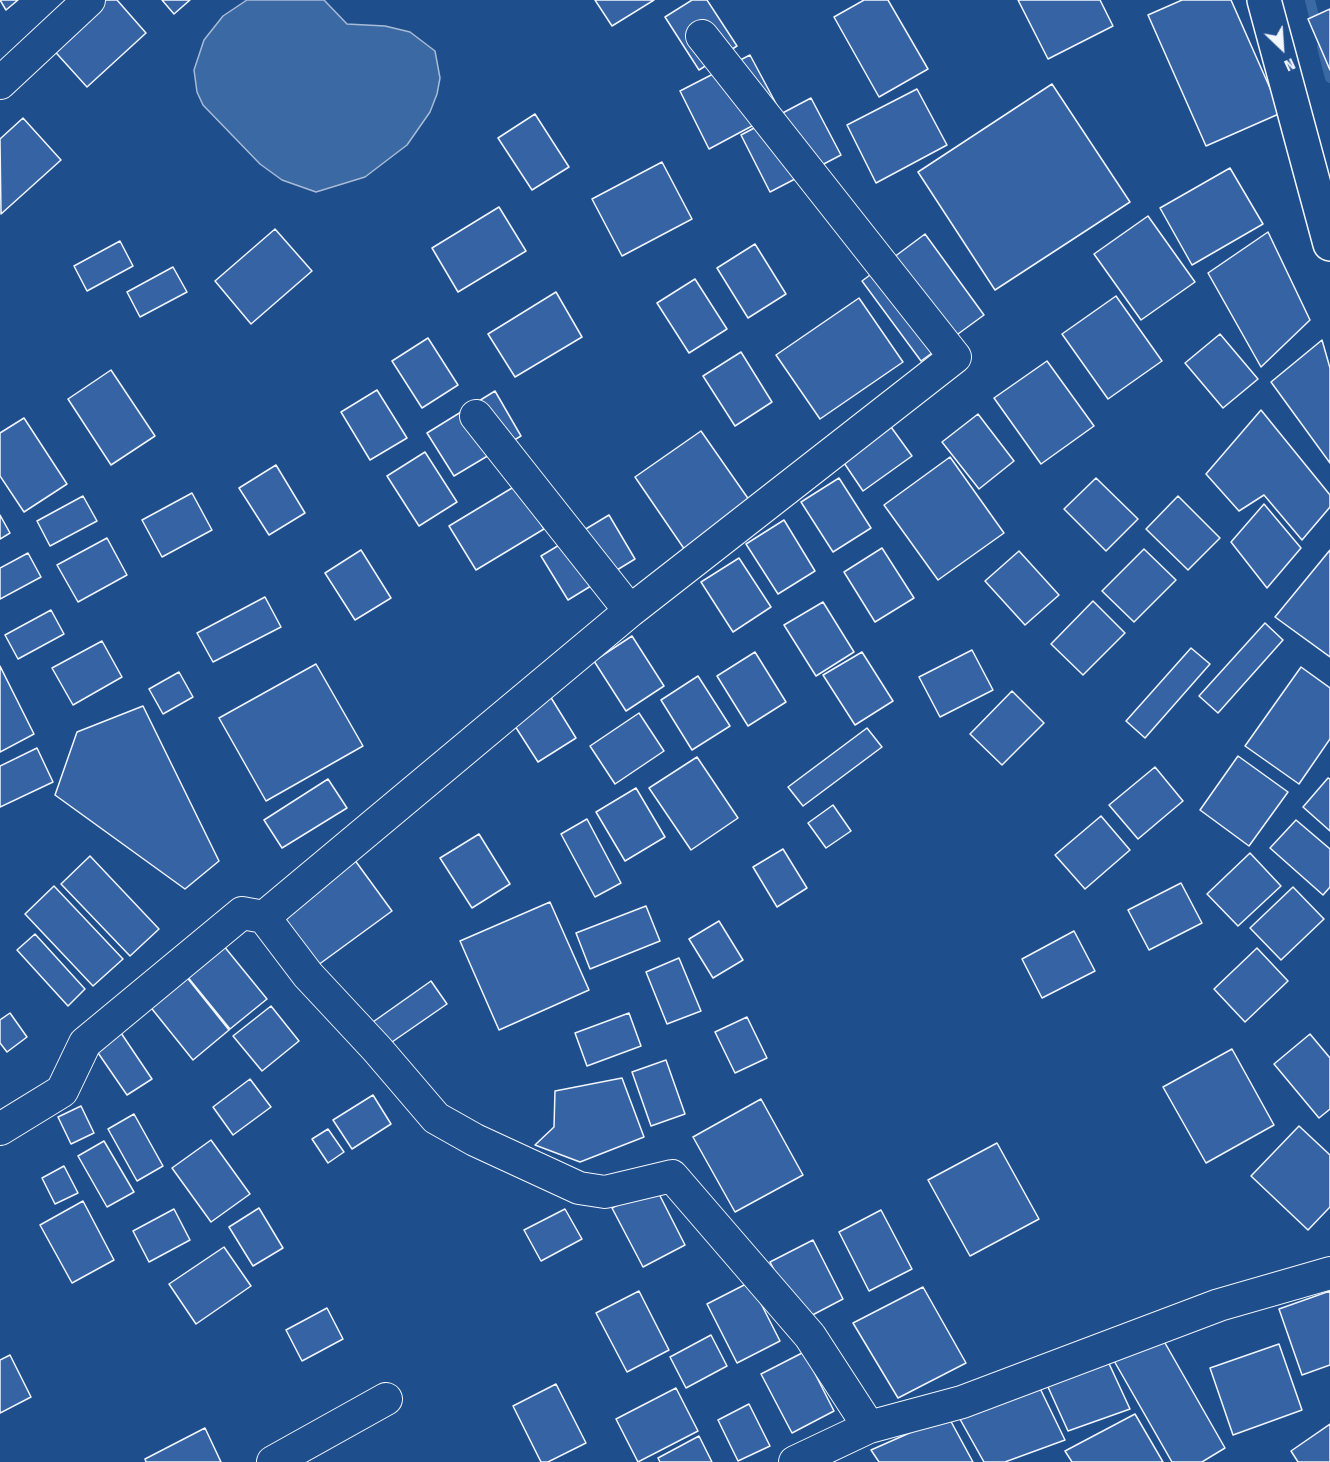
<!DOCTYPE html>
<html>
<head>
<meta charset="utf-8">
<style>
	body { margin:0 }
	#map { position:relative; width:1330px; height:1462px; overflow:hidden; background:#1f4e8c; font-family:"Fira Sans Condensed",sans-serif }
	canvas { display:block }
	.north { position:absolute; left:1252px; top:18px; width:60px; height:60px; -webkit-text-stroke:4px #1f4e8c; paint-order:stroke; rotate:155deg; font-size:16px; font-weight:700; line-height:24px; text-align:center; color:#f2f6ff }
	.north::after { content:''; display:block; margin:auto; width:21px; height:27px; background:#f2f6ff; clip-path:polygon(50% 0,100% 100%,50% 72%,0 100%) }
</style>
</head>
<body>
<div id="map">
<canvas width="1330" height="1462"></canvas>
<div class="north">N</div>
</div>
<script>
const context = document.querySelector('canvas').getContext('2d');
context.lineJoin = 'round';
function fillPath(path, color) { context.fillStyle = color; context.fill(path, 'evenodd'); }
function stroke(path, color, width, dash) { context.strokeStyle = color; context.lineWidth = width; context.lineCap = dash ? 'butt' : 'round'; context.setLineDash(dash || []); context.stroke(path); }
const water = new Path2D(`
	M247 0H324L347 24 385 26 410 32 435 51 440 78 437 94 430 112 407 145 365 177 316 192 282 180 260 164 203 105 197 92 194 70 204 40 223 16Z`);
fillPath(water, '#3b69a3');
stroke(water, '#a8bbd7', 1.5);
stroke(new Path2D(`
	M1310 0 1317 29
	M1322 47 1330 78`), '#3b69a3', 10);
const building = new Path2D(`
	M0 0H18L6 10Z
	M99 0H117L146 33 87 87 49 45Z
	M162 0H190L174 14Z
	M595 0H654L612 26Z
	M692 0H707L737 46 699 70 665 17Z
	M864 0H888L928 69 879 97 834 17Z
	M1018 0H1100L1113 26 1048 59Z
	M1182 0H1231L1281 113 1206 146 1148 15Z
	M1330 9V70L1308 19Z
	M750 55 780 111 709 149 680 91Z
	M1052 84 1130 202 995 290 918 172Z
	M917 89 947 145 876 183 847 125Z
	M811 98 841 155 770 192 741 135Z
	M535 114 569 167 532 190 498 138Z
	M23 118 61 160 1 214 0 139Z
	M662 162 692 219 622 256 592 199Z
	M1230 168 1263 224 1192 265 1160 208Z
	M499 207 526 251 458 292 432 248Z
	M1148 216 1195 282 1141 320 1094 254Z
	M275 229 312 271 251 324 215 281Z
	M1268 232 1310 320 1261 367 1208 273Z
	M925 234 984 315 921 361 862 281Z
	M120 241 133 266 87 291 74 266Z
	M755 244 786 294 748 318 717 268Z
	M173 267 187 292 140 317 127 292Z
	M695 279 727 329 689 353 657 303Z
	M556 292 582 337 515 377 488 334Z
	M1116 296 1162 361 1108 399 1062 334Z
	M859 298 903 362 820 419 776 355Z
	M1220 334 1258 379 1223 408 1185 363Z
	M428 338 458 385 422 408 392 361Z
	M1322 340 1330 368V463L1271 382Z
	M741 352 772 402 735 426 703 376Z
	M1047 361 1094 426 1041 464 994 398Z
	M111 370 155 436 111 465 68 399Z
	M377 390 407 438 370 460 341 412Z
	M495 391 521 436 454 476 427 433Z
	M1261 410 1330 495V507L1302 540 1264 495 1239 511 1206 474Z
	M978 414 1014 461 979 489 942 442Z
	M24 418 67 484 24 512 0 476V433Z
	M886 420 912 456 863 491 838 454Z
	M701 431 754 507 687 553 635 477Z
	M425 452 457 502 419 526 387 476Z
	M950 457 1004 533 938 580 884 505Z
	M276 465 305 513 269 535 239 488Z
	M839 478 871 528 833 552 801 502Z
	M1096 478 1138 519 1106 551 1064 509Z
	M517 485 544 529 476 570 449 526Z
	M192 493 212 530 162 557 142 520Z
	M83 496 97 521 50 546 37 521Z
	M1178 496 1220 538 1188 570 1146 529Z
	M1264 504 1301 548 1267 588 1231 542Z
	M0 515 10 533 0 539Z
	M609 515 635 559 568 600 541 556Z
	M784 520 815 571 778 594 746 544Z
	M107 538 127 575 78 602 57 565Z
	M882 548 914 598 875 622 844 572Z
	M1144 549 1176 580 1134 622 1102 591Z
	M361 550 391 598 355 620 325 573Z
	M1330 550V657L1275 617Z
	M1019 551 1059 595 1025 625 985 581Z
	M28 553 41 577 0 599V568Z
	M739 558 771 607 733 632 701 582Z
	M265 597 281 627 213 662 197 633Z
	M1093 601 1125 633 1083 675 1051 644Z
	M823 602 854 652 816 676 784 625Z
	M51 610 64 634 18 659 5 635Z
	M1265 623 1283 640 1218 713 1199 696Z
	M632 636 664 686 626 711 594 661Z
	M102 641 122 677 73 705 52 668Z
	M1191 648 1210 664 1145 738 1126 721Z
	M972 650 993 690 940 717 919 677Z
	M755 652 786 702 748 726 717 676Z
	M862 652 893 701 855 725 823 675Z
	M316 664 363 746 266 801 219 718Z
	M0 666 34 734 0 752Z
	M1301 667 1330 688V739L1299 784 1245 746Z
	M179 672 193 697 163 714 149 689Z
	M698 676 730 726 692 750 661 700Z
	M545 688 576 738 538 762 506 712Z
	M1012 691 1044 723 1002 765 970 734Z
	M143 706 219 861 185 889 55 795 77 732Z
	M639 713 664 751 615 784 590 746Z
	M867 728 882 747 803 806 788 787Z
	M37 748 53 782 0 807V766Z
	M1238 756 1288 792 1249 846 1200 810Z
	M697 757 738 818 691 850 649 788Z
	M1155 767 1183 801 1138 839 1109 805Z
	M1328 778 1330 779V831L1303 807Z
	M328 779 347 808 282 848 264 820Z
	M636 788 665 837 625 861 596 812Z
	M833 805 851 831 826 848 808 823Z
	M1101 816 1130 850 1085 889 1055 855Z
	M587 819 621 883 595 897 561 834Z
	M1296 820 1330 849V887L1323 895 1270 848Z
	M479 834 510 884 472 908 440 858Z
	M783 849 807 888 777 907 753 867Z
	M1250 853 1281 886 1238 926 1207 894Z
	M90 856 159 929 130 956 61 884Z
	M354 859 392 911 314 968 276 916Z
	M1181 883 1202 923 1149 950 1128 910Z
	M54 886 123 959 93 986 25 914Z
	M1293 887 1324 919 1281 960 1250 928Z
	M550 902 589 990 499 1030 460 941Z
	M646 906 660 941 590 969 576 933Z
	M719 921 743 960 713 978 689 939Z
	M210 929 267 999 230 1029 173 959Z
	M1074 931 1095 971 1042 998 1022 959Z
	M35 934 85 989 68 1006 17 950Z
	M1257 948 1288 981 1245 1022 1214 989Z
	M679 958 701 1011 667 1024 646 972Z
	M173 960 229 1030 193 1060 136 989Z
	M431 981 447 1004 379 1051 363 1029Z
	M271 1006 299 1041 262 1071 233 1036Z
	M10 1013 27 1037 7 1052 0 1043V1020Z
	M629 1013 641 1046 587 1066 575 1033Z
	M747 1017 767 1058 735 1073 715 1032Z
	M119 1030 152 1079 127 1095 94 1047Z
	M1310 1034 1330 1058V1109L1319 1118 1274 1064Z
	M1232 1049 1274 1125 1206 1163 1163 1087Z
	M666 1060 685 1114 651 1126 632 1072Z
	M622 1078 644 1137 580 1162 535 1145 554 1127 555 1091Z
	M250 1079 271 1107 233 1135 213 1107Z
	M373 1095 391 1124 352 1149 333 1120Z
	M761 1099 803 1175 735 1212 693 1137Z
	M81 1106 94 1133 71 1144 58 1117Z
	M134 1114 163 1166 137 1181 108 1129Z
	M1299 1126 1330 1155V1207L1308 1230 1251 1176Z
	M328 1129 344 1152 328 1163 312 1139Z
	M211 1140 250 1194 211 1222 172 1168Z
	M104 1141 134 1192 107 1207 78 1156Z
	M997 1143 1039 1219 970 1256 928 1180Z
	M64 1166 78 1193 55 1204 42 1178Z
	M655 1186 685 1245 643 1267 612 1208Z
	M83 1201 114 1260 72 1283 40 1225Z
	M259 1208 283 1248 253 1266 229 1227Z
	M174 1209 190 1240 149 1262 133 1231Z
	M565 1209 582 1239 541 1261 524 1230Z
	M881 1210 912 1269 869 1291 839 1232Z
	M813 1240 843 1299 801 1321 770 1262Z
	M224 1247 251 1286 196 1324 169 1284Z
	M750 1282 780 1341 737 1363 707 1304Z
	M923 1287 966 1363 898 1398 853 1323Z
	M639 1291 669 1350 627 1372 596 1313Z
	M1330 1291V1365L1302 1375 1279 1309Z
	M327 1308 343 1339 302 1361 286 1330Z
	M711 1335 727 1366 686 1388 670 1357Z
	M1161 1336 1225 1448 1202 1462H1172L1113 1359Z
	M1279 1344 1302 1410 1233 1435 1210 1368Z
	M804 1352 834 1411 792 1433 761 1374Z
	M10 1355 31 1397 0 1413V1360Z
	M1106 1357 1130 1409 1068 1431 1043 1376Z
	M1035 1378 1065 1440 1005 1462H984L956 1412Z
	M556 1384 586 1443 548 1462H541L513 1406Z
	M676 1388 698 1431 638 1462 616 1419Z
	M749 1404 770 1446 738 1461 718 1420Z
	M1135 1414 1163 1462H1072L1065 1451Z
	M948 1416 973 1462H879L871 1450Z
	M1330 1424V1462H1298L1291 1451Z
	M205 1428 221 1462H146L145 1459Z
	M699 1436 712 1462H660L658 1458Z`);
fillPath(building, '#3563a3');
stroke(building, '#f2f6ff', 1.5);
const minor = new Path2D(`
	M0 83 89 0
	M476 416 630 611
	M264 917 630 611 955 357 702 36
	M0 1129 62 1091 85 1043 242 913 264 917 308 975 377 1049 436 1118 475 1140 579 1188 605 1192 672 1176 810 1336 869 1427
	M273 1462 386 1399
	M795 1462 869 1427 962 1402 1219 1305 1330 1273`);
const secondary = new Path2D(`
	M1264 0 1330 244`);
stroke(minor, '#f2f6ff', 34);
stroke(secondary, '#f2f6ff', 36);
stroke(minor, '#1f4e8c', 32);
stroke(secondary, '#1f4e8c', 33);
</script>
</body>
</html>
